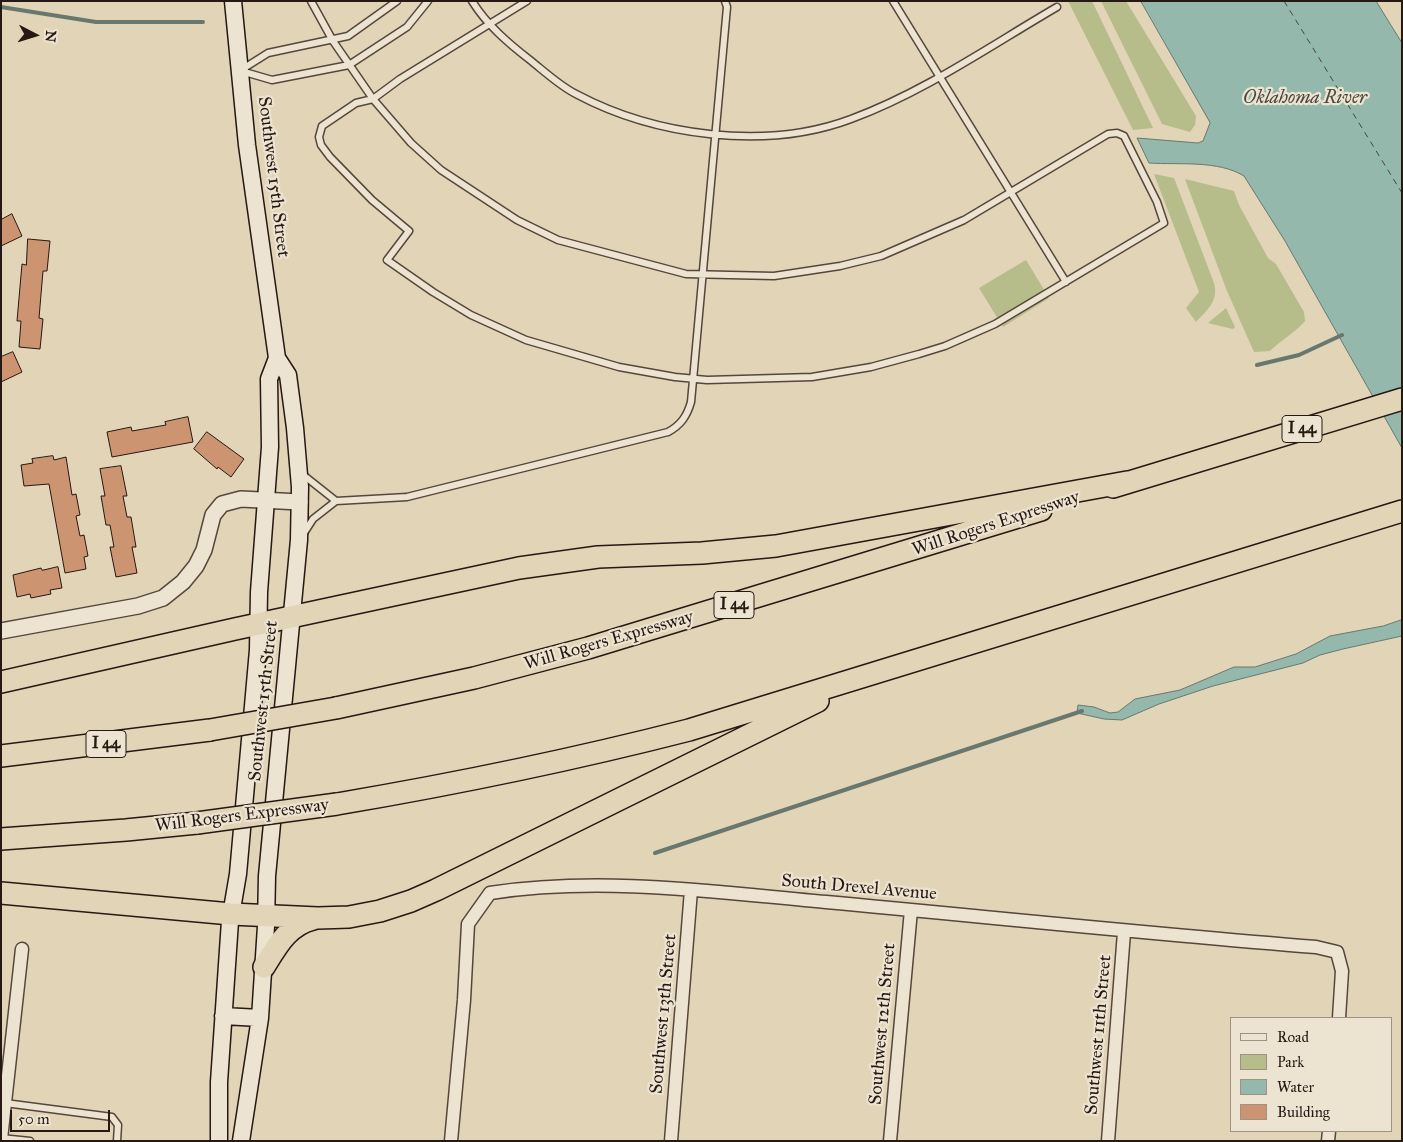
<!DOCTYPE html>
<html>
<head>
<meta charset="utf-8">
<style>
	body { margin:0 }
	#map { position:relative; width:1403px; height:1142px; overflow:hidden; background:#e1d4b7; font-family:"IM FELL Great Primer",serif }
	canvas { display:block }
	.frame { position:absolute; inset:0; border:2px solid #261813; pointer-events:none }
	.legend { position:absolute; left:1230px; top:1017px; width:162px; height:115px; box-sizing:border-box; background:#ece3d0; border:1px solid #9d9284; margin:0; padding:6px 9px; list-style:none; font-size:15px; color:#261813 }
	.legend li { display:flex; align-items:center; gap:10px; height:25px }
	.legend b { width:25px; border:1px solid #9d9284 }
	.north { position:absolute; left:10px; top:10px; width:50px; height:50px; -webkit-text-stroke:4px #ece3d0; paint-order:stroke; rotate:95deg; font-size:14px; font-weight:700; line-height:20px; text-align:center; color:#261813 }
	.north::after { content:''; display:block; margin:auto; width:18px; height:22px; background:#261813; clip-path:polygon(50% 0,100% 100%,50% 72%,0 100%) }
	.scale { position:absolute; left:10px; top:1110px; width:100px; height:22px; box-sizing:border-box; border:2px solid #261813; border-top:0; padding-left:6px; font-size:15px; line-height:18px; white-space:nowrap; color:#261813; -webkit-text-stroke:4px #ece3d0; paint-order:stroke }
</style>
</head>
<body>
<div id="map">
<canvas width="1403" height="1142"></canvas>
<div class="frame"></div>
<ul class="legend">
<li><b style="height:6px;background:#ece3d0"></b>Road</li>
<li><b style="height:14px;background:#b7bc8b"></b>Park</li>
<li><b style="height:14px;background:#94b8ac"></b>Water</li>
<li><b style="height:14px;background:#cd9472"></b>Building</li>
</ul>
<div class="north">N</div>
<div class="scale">50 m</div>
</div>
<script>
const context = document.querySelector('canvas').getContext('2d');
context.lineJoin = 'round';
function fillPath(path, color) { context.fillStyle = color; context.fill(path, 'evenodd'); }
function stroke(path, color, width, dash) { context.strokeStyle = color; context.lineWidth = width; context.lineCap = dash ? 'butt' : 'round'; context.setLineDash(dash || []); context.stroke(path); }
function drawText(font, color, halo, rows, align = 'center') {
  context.font = font + ' "IM FELL Great Primer",serif'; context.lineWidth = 4.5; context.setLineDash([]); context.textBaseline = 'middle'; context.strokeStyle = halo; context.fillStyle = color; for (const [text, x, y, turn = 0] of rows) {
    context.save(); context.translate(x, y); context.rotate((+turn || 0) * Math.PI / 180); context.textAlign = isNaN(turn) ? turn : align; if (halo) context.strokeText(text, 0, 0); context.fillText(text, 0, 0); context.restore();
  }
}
fillPath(new Path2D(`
	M1068 1H1092L1153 128 1133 130Z
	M1101 1H1126L1196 116 1195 125 1190 132 1162 124Z
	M1154 174 1174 178 1214 283C1219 301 1207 310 1196 322L1186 308 1199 292Z
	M1185 179 1234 191 1239 205 1268 258 1276 264 1304 312 1305 321C1297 331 1280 341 1270 351L1254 352 1227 291Z
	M1026 260 1049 298 1003 327 979 288Z
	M1226 308 1235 327 1233 329 1208 323Z`), '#b7bc8b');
const water = new Path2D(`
	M1141 1H1376L1402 43V448L1285 241 1244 176C1218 160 1179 165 1149 163L1137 138 1198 143 1203 141 1210 123Z
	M1402 620V636L1343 649 1320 655 1303 663 1213 686 1159 704 1122 720 1104 719 1077 713 1078 705 1094 707 1110 713 1118 712 1135 699 1180 690 1234 667H1255L1296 654 1330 636 1383 626Z`);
fillPath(water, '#94b8ac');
stroke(water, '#68786f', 1);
stroke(new Path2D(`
	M1 7 96 22H203
	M1257 365 1299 355 1342 335
	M655 853 1082 711`), '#68786f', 4);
stroke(new Path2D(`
	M1284 1 1402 193`), '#474841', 1, [6, 5]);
const building = new Path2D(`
	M12 214 22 236 1 246V220Z
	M28 239 50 241 47 271H43L39 318 43 319 40 349 19 347 21 321H17L22 264 26 265Z
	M13 352 22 372 1 382V357Z
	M188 417 193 442 112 457 107 432 131 427 132 431 166 425 165 422Z
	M207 432 244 459 231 477 218 467 217 469 194 449Z
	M53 456 54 460 66 457 72 495 76 494 80 515 76 516 80 536 84 535 88 556 84 557 86 569 65 573 49 484 24 486 21 465 33 463 32 459Z
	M121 466 127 496H123L127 517H131L136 547H132L137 573 116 577 110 547H114L110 525H106L101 496H105L100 469Z
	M58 567 62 588 50 590 51 594 31 598 30 594 17 597 13 575 41 568 42 570Z`);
fillPath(building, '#cd9472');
stroke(building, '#261813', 1);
const service = new Path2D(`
	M311 1 333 41 373 99 411 143 441 170 517 220 558 240 686 274 774 276 840 266 881 256 964 220 1108 134 1117 133 1124 136 1157 202 1164 223 995 324 945 346 919 354 871 367 812 377 707 380 675 377 619 367 526 340 471 315 433 292 387 260 409 231 372 200 330 157 321 145 319 137 322 126 356 103 373 99 400 79 527 1
	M472 1C487 25 508 43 530 60 545 72 560 86 576 94 655 136 766 151 851 119 924 92 990 46 1057 7
	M893 1 1066 282
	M241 70 268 53 348 36 397 1
	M241 71 272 80 349 65 407 27 428 1
	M302 474 336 501 313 519 304 533
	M336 501 407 497 668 432C681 425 687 416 691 402L727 7 725 1
	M5 1103 112 1117 118 1125 117 1141
	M1 1138 30 1141`);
const minor = new Path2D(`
	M1 1139 22 949
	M451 1141 464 1000 468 924 490 893C601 876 714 892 826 902 989 917 1152 934 1316 947L1337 952 1342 971 1339 1018
	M671 1141 691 890
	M890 1141 911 910
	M1108 1141 1124 932
	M1328 1141 1329 1131`);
const tertiary = new Path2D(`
	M1 631 138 606 163 598 183 582 196 566 204 550 213 515 222 504 241 499 300 502`);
const secondary = new Path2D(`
	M233 1 247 145 277 358 288 375 295 428 300 487 299 540 267 876 266 926 260 1018 241 1141
	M223 1016 260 1018
	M219 1141V1082L230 921 238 874 258 650 259 592 270 447 269 379 277 358`);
const motorway = new Path2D(`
	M1113 487 1402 399
	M1 682 235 629 519 568 598 557 702 553 776 546 1127 482
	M336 708 474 678 588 648 1041 510
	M1 756 210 730
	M337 804C455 784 572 760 689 730L1402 511
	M1 839 126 830 197 823
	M1 893 231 914 318 918 349 917 380 911 411 901 436 890 818 701
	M264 967C277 946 288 925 313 919`);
stroke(service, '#55473c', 9);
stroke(minor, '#55473c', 15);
stroke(tertiary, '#55473c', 18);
stroke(secondary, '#261813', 19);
stroke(motorway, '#261813', 24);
stroke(service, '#ece3d0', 6);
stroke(minor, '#ece3d0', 12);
stroke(tertiary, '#ece3d0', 15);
stroke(secondary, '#ece3d0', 16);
stroke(motorway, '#e1d4b7', 21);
const motorwayBridge = new Path2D(`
	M210 730 336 708
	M197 823 337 804`);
stroke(motorwayBridge, '#261813', 24, []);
stroke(motorwayBridge, '#e1d4b7', 21);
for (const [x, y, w] of [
	[1302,429,40],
	[734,605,40],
	[106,744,40]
]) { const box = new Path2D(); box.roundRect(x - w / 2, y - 13.5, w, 27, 4); context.fillStyle = '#ece3d0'; context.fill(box); stroke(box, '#261813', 1); }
drawText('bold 16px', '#261813', null, [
	["I 44",1302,429],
	["I 44",734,605],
	["I 44",106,744]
]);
drawText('18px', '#261813', '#ece3d0', [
	["Southwest 15th Street",273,177,83],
	["Will Rogers Expressway",996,524,-18],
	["Will Rogers Expressway",609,641,-16],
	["Southwest 15th Street",264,701,-84],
	["Will Rogers Expressway",242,816,-7],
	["South Drexel Avenue",859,888,5],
	["Southwest 13th Street",664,1014,-85],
	["Southwest 12th Street",883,1024,-85],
	["Southwest 11th Street",1099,1035,-85]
]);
drawText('italic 19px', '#474841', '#ece3d0', [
	["Oklahoma River",1305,98]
]);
</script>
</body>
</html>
